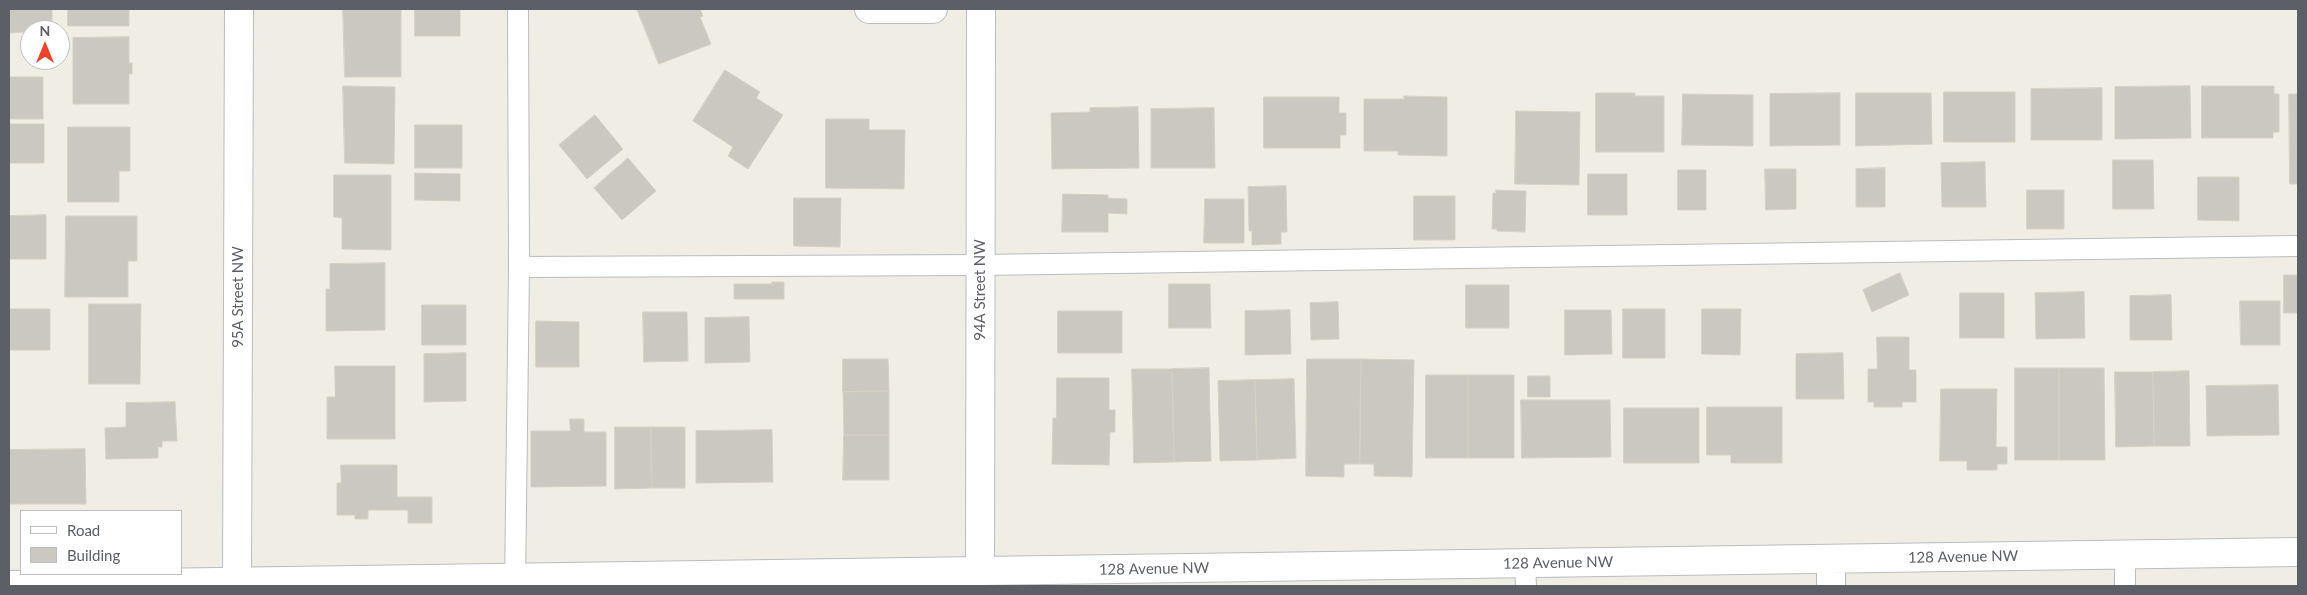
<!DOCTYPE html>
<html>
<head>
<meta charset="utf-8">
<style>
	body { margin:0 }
	#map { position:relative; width:2307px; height:595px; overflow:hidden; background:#f0eee4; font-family:Lato,sans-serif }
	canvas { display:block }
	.frame { position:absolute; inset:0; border:10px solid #5c6066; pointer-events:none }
	.legend { position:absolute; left:20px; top:510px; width:162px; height:65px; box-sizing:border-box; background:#fff; border:1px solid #bebfc2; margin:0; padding:6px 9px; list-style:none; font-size:15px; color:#5c6066 }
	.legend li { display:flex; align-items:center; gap:10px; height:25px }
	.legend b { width:25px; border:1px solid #bebfc2 }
	.north { position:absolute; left:20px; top:20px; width:50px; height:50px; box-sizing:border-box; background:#fff; border:1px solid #bebfc2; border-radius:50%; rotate:0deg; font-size:14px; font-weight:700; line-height:20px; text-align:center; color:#5c6066 }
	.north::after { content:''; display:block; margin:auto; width:18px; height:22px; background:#f14129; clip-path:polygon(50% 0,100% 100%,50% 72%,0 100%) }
</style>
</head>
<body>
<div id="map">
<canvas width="2307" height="595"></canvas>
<div class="frame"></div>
<ul class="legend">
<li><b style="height:6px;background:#fff"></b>Road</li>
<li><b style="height:14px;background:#cbc8c1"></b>Building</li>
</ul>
<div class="north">N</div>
</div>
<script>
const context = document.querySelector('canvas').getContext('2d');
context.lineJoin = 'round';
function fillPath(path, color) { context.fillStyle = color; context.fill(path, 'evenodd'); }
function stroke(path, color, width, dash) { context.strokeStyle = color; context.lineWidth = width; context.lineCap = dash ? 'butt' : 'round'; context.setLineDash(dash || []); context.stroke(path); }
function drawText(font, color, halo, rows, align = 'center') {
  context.font = font + ' Lato,sans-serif'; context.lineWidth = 4; context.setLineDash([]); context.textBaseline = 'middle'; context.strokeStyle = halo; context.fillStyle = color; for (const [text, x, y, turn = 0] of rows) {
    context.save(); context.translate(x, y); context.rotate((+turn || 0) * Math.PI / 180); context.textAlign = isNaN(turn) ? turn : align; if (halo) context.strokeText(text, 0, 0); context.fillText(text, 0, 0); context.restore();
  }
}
const building = new Path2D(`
	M9 9H52V30L9 33Z
	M68 9H129V26H68Z
	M343 9H401V77H345Z
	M415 9H460V36H415Z
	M637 9H700L703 16 700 17 711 44 659 64Z
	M129 37V63H132V74H129V104H73V38Z
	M725 70 760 92 756 98 783 115 748 169 728 156 733 147 693 121Z
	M9 77H43V119H9Z
	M343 86 395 87 394 164 345 163Z
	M2190 86 2191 138 2115 139V87Z
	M2202 86H2274V94H2279V132H2273V138H2202Z
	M2102 88V140H2031V89Z
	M1944 92H2015V142H1944Z
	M1596 93H1635V96H1664V152H1596Z
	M1840 93V145L1770 146V94Z
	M1856 93H1931L1932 144 1856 146Z
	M1683 94 1753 95V146L1682 145Z
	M2289 94H2298V184H2290Z
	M1404 96 1447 97V156L1398 155V151H1364V99H1404Z
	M1264 97H1339V113H1346V135H1340V148H1264Z
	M1138 107 1139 168 1052 169 1051 113 1090 112V108Z
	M1214 108 1215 168H1151V109Z
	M1516 111 1580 112 1579 185 1515 184Z
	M595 115 623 149 587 179 559 145Z
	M826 119H869V130H905L904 189 826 188Z
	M9 124H44V163H9Z
	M415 125H462V168H415Z
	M68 127H130V171H119V202H68Z
	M628 158 656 191 622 220 594 188Z
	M2113 160H2153L2154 209H2113Z
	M1985 162 1986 207H1942L1941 163Z
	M1885 168V207H1856V169Z
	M1765 169H1796V209L1766 210Z
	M1678 170H1706V210H1678Z
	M415 173 460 174V201L415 200Z
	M1588 174H1627V215H1588Z
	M334 175H391V250L342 249V218L334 217Z
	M2198 177H2239V221L2198 220Z
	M1286 186 1287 232H1281V244L1252 245V231H1249L1248 187Z
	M1496 190 1526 191 1525 232 1497 231V229H1492L1493 193H1496Z
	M2027 190H2064V229H2027Z
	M1063 194 1108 195V198L1127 199V214L1108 213V232H1062Z
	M1414 196H1455V240H1414Z
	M794 198H841L840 247 794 246Z
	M1205 199H1244V243H1204Z
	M46 215V259H9V216Z
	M66 216H137V261H128V297H65Z
	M385 263V330L326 331V289H330V264Z
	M1900 273 1909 295 1872 312 1863 290Z
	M2284 275H2298V313H2284Z
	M772 282H784V299H734V284H772Z
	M1169 284H1210L1211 328H1169Z
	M1466 285H1509V328H1466Z
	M2084 292 2085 338 2036 339 2035 293Z
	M1960 293H2004V338H1960Z
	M2171 295 2172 340H2130V296Z
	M2240 301H2280V345H2241Z
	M1338 302 1339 339 1311 340 1310 303Z
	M89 304H141L140 384H89Z
	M422 305H466V345H422Z
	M9 309H50V350H9Z
	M1623 309H1665V358H1623Z
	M1702 309H1741L1740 355 1702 354Z
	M1290 310 1291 354 1245 355V311Z
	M1565 310H1611L1612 354 1565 355Z
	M1058 311H1122V353H1058Z
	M643 312H687L688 361 644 362Z
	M749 317 750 362 705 363V318Z
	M536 321 579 322V367H536Z
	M1877 337H1909V370H1916V402H1902V407H1874V402H1868V369H1877Z
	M466 353V401L424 402V354Z
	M1843 353 1844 399H1796V354Z
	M843 359H888L889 391 843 392Z
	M1307 359H1361L1360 464H1344V477L1306 476Z
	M1361 359 1414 360 1412 477 1374 476V464H1360Z
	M335 366H395V439H327V397H335Z
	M1209 368 1211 461 1174 462 1172 369Z
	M2015 368H2059V460H2015Z
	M2059 368H2104L2105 460H2059Z
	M1132 369H1172L1174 462 1134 463Z
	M2189 371 2190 446H2154L2153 372Z
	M2115 372H2153L2154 446 2116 447Z
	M1426 375H1468V458H1426Z
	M1468 375H1514V458H1468Z
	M1528 376H1550V397H1528Z
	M1057 378H1109V410H1115V432H1110L1109 465 1052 464 1053 418H1056Z
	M1294 379 1296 458 1257 460 1255 380Z
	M1255 380 1257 460 1220 461 1218 381Z
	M2278 385 2279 435 2207 436 2206 386Z
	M1941 389H1997L1996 447H2007V464H1997V470H1967V461H1940Z
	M889 391V435H844L843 392Z
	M1521 400H1610L1611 457 1522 458Z
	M175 402 177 441H162V447H158V458L106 459 105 428 126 427V403Z
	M1707 407H1782V463H1731V455H1707Z
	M1624 408H1699V463H1624Z
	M570 419H584V432H606V486L531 487V431H570Z
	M615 427H651L652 488 615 489Z
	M651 427H685V488H652Z
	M772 430 773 482 696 483V431Z
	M844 435H889V480H843Z
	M85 449 86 504H9V450Z
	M341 465H397V497H432V523H408V510H368V519H355V515H337V483H341Z`);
fillPath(building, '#cbc8c1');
stroke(building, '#d5d0c2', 1);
const lane = new Path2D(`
	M519 267 980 265 2298 246
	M2125 555V586
	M1525 563 1526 586
	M515 586 519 267 518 9`);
const street = new Path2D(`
	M869 9H933
	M1831 559V586
	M980 571 981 9
	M9 585 2298 552
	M237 586 239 9`);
stroke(lane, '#b9bcc1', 22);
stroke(street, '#b9bcc1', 30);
stroke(lane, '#fff', 20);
stroke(street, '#fff', 28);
drawText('15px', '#5c6066', '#fff', [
	["94A Street NW",980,290,-90],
	["95A Street NW",238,297,-90],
	["128 Avenue NW",1963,557,-1],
	["128 Avenue NW",1558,563,-1],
	["128 Avenue NW",1154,569,-1]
]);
</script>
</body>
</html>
